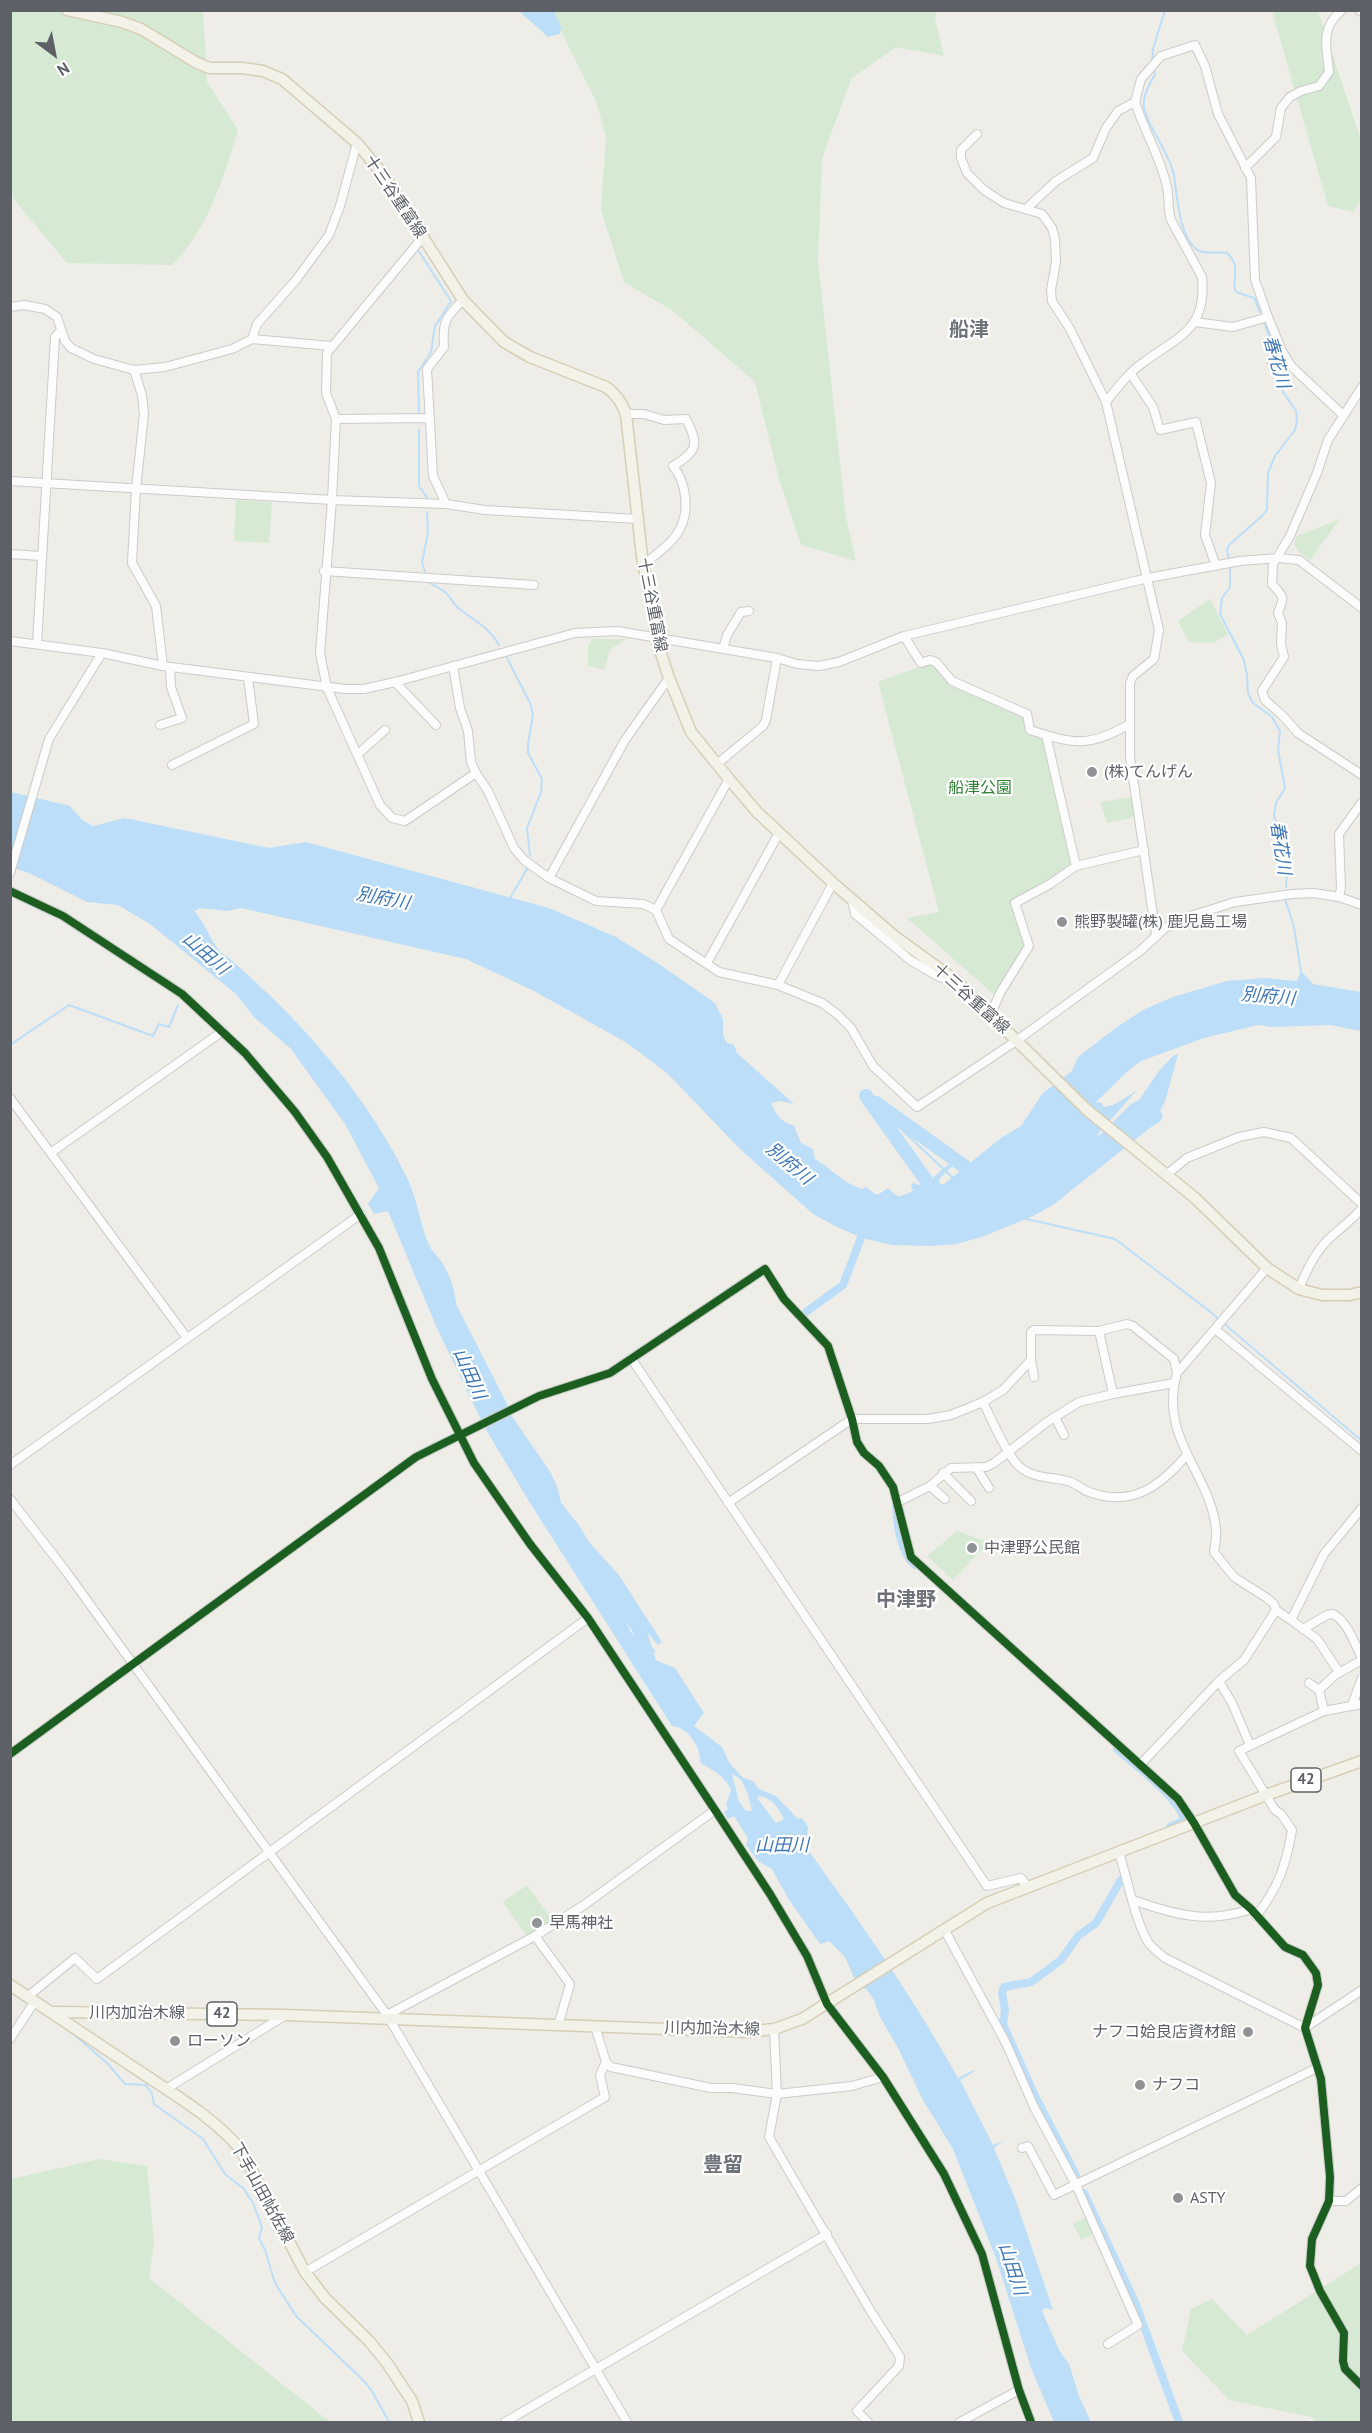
<!DOCTYPE html>
<html>
<head>
<meta charset="utf-8">
<style>
	body { margin:0 }
	#map { position:relative; width:1372px; height:2433px; overflow:hidden; background:#eeede8; font-family:"PT Sans",sans-serif }
	canvas { display:block }
	.frame { position:absolute; inset:0; border:12px solid #5d6167; pointer-events:none }
	.north { position:absolute; left:24px; top:24px; width:60px; height:60px; -webkit-text-stroke:4px #fff; paint-order:stroke; rotate:148deg; font-size:16px; font-weight:700; line-height:24px; text-align:center; color:#5d6167 }
	.north::after { content:''; display:block; margin:auto; width:21px; height:27px; background:#5d6167; clip-path:polygon(50% 0,100% 100%,50% 72%,0 100%) }
</style>
</head>
<body>
<div id="map">
<canvas width="1372" height="2433"></canvas>
<div class="frame"></div>
<div class="north">N</div>
</div>
<script>
const context = document.querySelector('canvas').getContext('2d');
context.lineJoin = 'round';
function fillPath(path, color) { context.fillStyle = color; context.fill(path, 'evenodd'); }
function stroke(path, color, width, dash) { context.strokeStyle = color; context.lineWidth = width; context.lineCap = dash ? 'butt' : 'round'; context.setLineDash(dash || []); context.stroke(path); }
function drawText(font, color, halo, rows, align = 'center') {
  context.font = font + ' "PT Sans","Noto Sans JP",sans-serif'; context.lineWidth = 4.5; context.setLineDash([]); context.textBaseline = 'middle'; context.strokeStyle = halo; context.fillStyle = color; for (const [text, x, y, turn = 0] of rows) {
    context.save(); context.translate(x, y); context.rotate((+turn || 0) * Math.PI / 180); context.textAlign = isNaN(turn) ? turn : align; if (halo) context.strokeText(text, 0, 0); context.fillText(text, 0, 0); context.restore();
  }
}
fillPath(new Path2D(`
	M11 11H203L207 82 238 130C223 179 209 228 172 265L67 263 11 196Z
	M554 11H937L935 19 944 56 896 47 851 79 822 159 818 261 846 518 856 561 801 545 779 479 755 382 673 311 624 282 601 210 606 136 596 101 561 31Z
	M1272 11H1318L1361 140V201L1353 212 1328 206Z
	M236 500 272 502 269 543 234 541Z
	M1340 519 1310 560 1299 552 1294 544 1297 536Z
	M1210 599 1228 634 1213 643 1189 642 1178 621Z
	M592 639H626L610 650 604 670 588 666V646Z
	M930 663 935 664 950 683 1024 715 1028 734 1043 738 1071 867 1012 902 1025 945 997 995 992 993 907 918 939 912 878 682Z
	M1132 797 1136 817 1107 823 1100 802Z
	M957 1531 989 1542 953 1580 927 1556Z
	M527 1885 553 1921 527 1937 503 1902Z
	M99 2159 147 2166 154 2243 149 2278 330 2422H11V2179Z
	M1085 2218 1093 2234 1081 2240 1073 2224Z
	M1361 2263V2422H1316L1311 2417 1229 2400 1182 2351 1191 2309 1212 2299 1247 2335Z`), '#d6ead3');
fillPath(new Path2D(`
	M519 11H554L561 27 560 34 548 37Z
	M11 792 70 806 82 820 93 826 125 818 269 848 306 842 549 908 616 937 659 964 715 1003 723 1019V1035L727 1043 734 1045 737 1053 794 1104 780 1101 771 1103C777 1116 780 1121 794 1126L801 1143 813 1149 815 1159C831 1168 844 1184 862 1189L866 1187 875 1194H879L888 1188 897 1196H901L913 1191 911 1185 913 1183 922 1186C935 1179 944 1163 958 1161L939 1179 940 1184H944L1001 1138 1021 1126 1043 1093 1072 1071 1078 1057 1117 1027 1143 1010 1173 997 1227 981 1265 978 1297 981 1301 971 1313 984 1361 992V1031L1330 1025 1272 1027 1258 1025 1204 1038 1141 1061 1130 1069 1096 1102 1102 1103 1103 1107C1117 1106 1126 1097 1137 1090L1097 1135 1099 1136 1131 1104 1139 1100 1159 1071 1173 1056 1178 1054 1165 1102 1160 1110 1163 1115 1160 1122 1151 1127 1053 1205 1033 1216 982 1237 956 1244 932 1246 892 1245 862 1238 837 1227 813 1214 740 1149 667 1073 627 1043 534 991 466 959 241 908 227 911 200 908 194 911C209 927 212 950 229 958 301 1021 368 1095 409 1182 418 1202 420 1226 430 1247 432 1252 438 1256 441 1261 449 1273 455 1289 456 1304L509 1408 507 1409 551 1473 558 1489 561 1503 578 1524 589 1542 619 1575 662 1642 658 1645 617 1597 612 1595 632 1634 655 1650 653 1659 675 1668 704 1713 694 1726 722 1747 729 1762 743 1778 753 1781 759 1789 776 1796 798 1819 802 1818 808 1827 806 1847C860 1922 913 1997 958 2078L974 2070 975 2071 960 2080 993 2145 1003 2141 994 2148 1016 2201 1053 2310 1045 2308 1042 2311 1060 2352 1069 2364 1079 2396 1091 2422H1054L1031 2368 996 2258 953 2149 923 2100 897 2046 880 2017 874 2000 868 1991 855 1980 845 1957 829 1941 820 1944 818 1941 789 1900 772 1869 758 1861 746 1845 748 1838 734 1816 728 1819 724 1812 728 1809 726 1805 731 1790C725 1776 714 1771 701 1763 699 1758 700 1754 698 1749 693 1737 684 1727 672 1726L530 1503 485 1428 436 1326 388 1211 374 1214 368 1204 379 1188 345 1124 291 1049 254 1017 236 994 150 924 118 905 87 902 31 874 11 867ZM732 1774C746 1779 749 1798 752 1811H746L739 1802ZM760 1796C773 1799 778 1807 784 1819L776 1823 757 1798Z`), '#bcdef8');
stroke(new Path2D(`
	M1152 63 1153 49 1165 10
	M1154 68 1155 74C1150 84 1142 96 1144 108 1150 132 1169 151 1174 175 1177 195 1179 236 1196 249 1203 255 1219 251 1227 253 1243 269 1230 277 1236 292L1254 298 1260 312
	M418 250 451 301 435 326 431 352 418 372 419 417
	M1265 324 1276 358
	M419 430V486L427 498
	M1229 559 1227 550 1229 545 1263 515 1267 509 1268 473 1275 456 1295 430 1297 421 1296 411 1283 392 1278 364
	M1230 565V587L1222 598 1220 614 1244 660 1247 675 1248 693 1253 703 1272 717 1280 731 1278 750 1285 788 1276 803 1274 815 1287 867 1286 887
	M425 571 422 563 428 532 427 512
	M428 582C433 585 440 588 445 592 450 596 453 603 457 607 473 620 489 627 499 645
	M507 658 530 703 533 714 528 745V753L542 779 541 792 527 828 530 856
	M510 898 527 869
	M1285 899 1294 927 1301 972
	M10 1045 69 1005 153 1036 159 1024 169 1027 178 1005
	M866 1096 953 1178
	M1022 1218 1115 1239 1208 1310 1362 1441
	M10 1992 30 2005
	M70 2031 107 2063 125 2084 146 2085 152 2094 154 2104 203 2139 225 2174 243 2188 253 2203 262 2227 259 2238 265 2250 275 2283 296 2316 364 2381 372 2391 389 2422`), '#bcdef8', 2);
stroke(new Path2D(`
	M806 1312 843 1285 862 1235 859 1230
	M896 1507C897 1525 901 1553 915 1565
	M1117 1749C1138 1768 1175 1794 1185 1820L1170 1827
	M1076 2175 1035 2096 1003 2024 1005 2010 1002 1993 1004 1987 1031 1982 1061 1960 1078 1936 1096 1923 1121 1880
	M1084 2193 1135 2302 1179 2422`), '#bcdef8', 8);
stroke(new Path2D(`
	M866 1096 938 1197
	M876 1103 975 1174 979 1171
	M601 1581 638 1626 648 1658`), '#bcdef8', 14);
const minor = new Path2D(`
	M1359 10 1362 12
	M977 134 961 150V158L967 173 984 190 1004 203 1042 214 1052 228 1055 239 1056 262 1051 290 1052 301 1070 329 1106 402 1159 630 1154 659 1133 676 1130 683V757L1156 935
	M1245 168 1276 137 1281 108 1290 97 1301 91 1319 86 1329 72C1327 48 1319 29 1342 10
	M1026 209 1056 181 1093 158 1106 128 1118 111 1135 102 1141 79 1161 56 1195 45 1205 66 1218 114 1251 178 1255 280 1268 317 1282 351 1292 367 1343 415
	M422 238 327 353 326 393 336 419 332 500 446 504 485 510 637 519
	M10 307 24 305 45 309 57 317 65 341 71 348 94 359 134 370 165 367 232 349 252 339 331 346
	M1195 322 1233 327 1268 317
	M252 339 257 324 296 280 329 235 340 206 357 143
	M1272 362 1281 361 1289 363
	M134 370 142 395 144 414 136 489 132 563 156 606 163 666
	M1131 374 1153 407 1160 430 1196 422 1211 483 1205 535 1216 566
	M1362 387 1328 440 1317 473 1290 536 1273 564 1272 584C1284 598 1285 595 1278 613L1282 623 1281 644 1284 657 1262 691 1265 700 1283 716 1298 733 1362 775
	M1106 402C1117 388 1129 372 1144 362 1179 336 1207 330 1202 277L1171 220C1167 208 1170 195 1166 183 1159 155 1144 130 1135 102
	M626 414H644L664 420 686 419C699 444 698 451 673 466 686 482 690 510 680 529 672 544 655 555 643 565
	M336 419 430 418
	M10 481 332 500 320 653 327 688 380 805 392 818 405 821 476 773 488 791 514 848 524 860 549 878 596 901 643 904 656 910 669 939 719 972 778 985 822 1003 837 1014 851 1028 873 1066 917 1107 1016 1041 1140 951 1165 928 1184 918 1235 902 1292 894 1314 893 1339 897 1362 905
	M446 504 433 476 427 369 444 347C442 321 446 317 463 300
	M10 554 41 556
	M324 571 534 585
	M904 636 921 663 930 660 936 662 952 681 1027 714 1030 730C1074 744 1087 748 1130 724
	M10 641 102 653 163 666 345 689H364L395 682 575 633 617 631 777 658 797 664 819 666 839 662 904 636 1148 578 1240 561 1278 558 1299 560 1362 608
	M37 644 55 337 61 330
	M723 649 727 635 741 612 749 611
	M453 666 460 708 468 731 471 762 476 773
	M395 682 436 725
	M160 725 182 718 171 687 170 667
	M1046 735 1076 866
	M358 754 385 730
	M717 764 763 726 766 720 777 658
	M172 765 254 724 248 678
	M10 873 49 739 102 653
	M549 878 625 740 669 678
	M10 891 63 916 182 994 245 1053 295 1112 327 1157 379 1248 432 1379 474 1463 530 1544 588 1618 715 1810 770 1894 807 1956 827 2004 883 2077 944 2174 982 2254 1019 2390 1031 2422
	M1339 897 1341 888 1339 834 1362 802
	M852 899 855 914 910 960 939 977 953 980
	M656 910 729 779
	M707 963 779 833
	M778 985 833 883
	M990 1016 1000 993 1029 946 1015 903 1050 884 1076 866 1144 850
	M10 1098 187 1338
	M52 1152 223 1031
	M1166 1175 1187 1158 1239 1137 1264 1132 1291 1138 1362 1204
	M1267 1268 1177 1373C1158 1438 1210 1472 1216 1529 1217 1536 1215 1545 1214 1552L1234 1577 1267 1598 1274 1604 1276 1610 1291 1620 1324 1554 1362 1508
	M1299 1289C1306 1271 1316 1250 1331 1237 1342 1227 1352 1220 1362 1208
	M1215 1329 1362 1451
	M1099 1331 1113 1394 1174 1383
	M631 1358 987 1886 1021 1878 1027 1886
	M1031 1360 1034 1377
	M1177 1373 1174 1359 1133 1326 1127 1324 1099 1331 1034 1330 1031 1332V1360L1003 1390 983 1402C991 1418 1005 1451 1016 1463 1030 1480 1053 1476 1071 1482 1078 1485 1084 1491 1092 1493 1134 1507 1161 1485 1187 1455
	M1055 1417 1064 1435
	M10 1465 361 1214
	M976 1467 989 1488
	M943 1473 971 1501
	M930 1486 945 1499
	M10 1499 65 1570 387 2015 627 2422
	M898 1502 930 1486 951 1468 986 1467 994 1463 1047 1422 1079 1402 1113 1394
	M728 1503 852 1419H928L951 1415 983 1402
	M1291 1620 1317 1639 1339 1672
	M1303 1629 1327 1615 1333 1614C1348 1622 1354 1643 1362 1658
	M1219 1681 1232 1703 1250 1745
	M1309 1683 1319 1690
	M1352 1705 1362 1678
	M1324 1711 1319 1690 1335 1675 1362 1660
	M10 1754 416 1457 539 1396 610 1373 765 1269 784 1299 828 1346 852 1419 857 1442 864 1453 879 1466 893 1487 911 1557 1178 1799 1194 1823 1235 1895 1251 1909 1285 1947 1303 1955 1316 1973 1318 1985 1305 2028 1321 2079 1330 2177 1329 2201 1312 2239 1310 2266 1320 2291 1344 2333 1343 2361 1345 2369 1362 2386
	M1141 1764 1219 1681 1244 1660 1276 1610
	M1119 1852C1126 1875 1136 1923 1148 1942 1152 1948 1159 1953 1165 1958L1305 2028
	M1133 1900C1175 1915 1208 1924 1251 1909
	M1256 1916C1279 1887 1286 1865 1292 1830L1281 1814 1275 1810 1239 1751 1324 1711 1362 1704
	M944 1929 1006 2043 1034 2107 1076 2185 1138 2325 1108 2344
	M535 1936 570 1984 558 2026
	M27 1997 75 1958 97 1979 588 1618
	M387 2015 535 1936 584 1905 715 1810
	M595 2026 606 2062 611 2067 711 2088H732L777 2094 852 2086 883 2077
	M1306 2027 1362 1990
	M774 2029 777 2094 769 2137 870 2310 900 2357 899 2366 857 2411 868 2422
	M10 2039 35 2001
	M166 2089 284 2016
	M1022 2148 1028 2146 1054 2195 1317 2068
	M1329 2201H1346L1362 2188
	M305 2272 605 2097 600 2075 606 2062
	M505 2422 827 2234
	M960 2422 1019 2390`);
const major = new Path2D(`
	M67 10 122 22 141 29 197 63 210 68H242L263 71 282 79 357 143 385 177 463 300 504 342 530 357 606 387C617 395 621 402 626 414L643 565 652 599 656 638 669 678 691 732 729 779 757 812 833 883 893 935 955 980 1087 1110 1195 1198 1267 1268 1299 1289 1322 1295H1350L1362 1292
	M10 1985C56 2016 102 2046 148 2077 180 2098 216 2120 241 2150L305 2272 325 2298 369 2341 387 2363 412 2401 419 2422
	M54 2012 285 2015 747 2032 774 2029 802 2019 987 1903 1266 1795 1362 1761`);
stroke(minor, '#cbcbca', 10);
stroke(major, '#d6ceb5', 13);
stroke(minor, '#fcfcfc', 8);
stroke(major, '#f3f2e9', 10);
stroke(new Path2D(`
	M10 891 63 916 182 994 245 1053 295 1112 327 1157 379 1248 432 1379 474 1463 530 1544 588 1618 715 1810 770 1894 807 1956 827 2004 883 2077 944 2174 982 2254 1019 2390 1031 2422
	M10 1754 416 1457 539 1396 610 1373 765 1269 784 1299 828 1346 852 1419 857 1442 864 1453 879 1466 893 1487 911 1557 1178 1799 1194 1823 1235 1895 1251 1909 1285 1947 1303 1955 1316 1973 1318 1985 1305 2028 1321 2079 1330 2177 1329 2201 1312 2239 1310 2266 1320 2291 1344 2333 1343 2361 1345 2369 1362 2386`), '#1b5e20', 8);
for (const [x, y, r, color] of [
	[1092,772,6,"#909294"],
	[1062,922,6,"#909294"],
	[972,1548,6,"#909294"],
	[537,1923,6,"#909294"],
	[1248,2032,6,"#909294"],
	[175,2041,6,"#909294"],
	[1140,2085,6,"#909294"],
	[1178,2198,6,"#909294"]
]) { const dot = new Path2D(); dot.arc(x, y, r, 0, 2 * Math.PI); context.fillStyle = color; context.fill(dot); stroke(dot, '#fff', 2); }
for (const [x, y, w] of [
	[1306,1780,30],
	[222,2014,30]
]) { const box = new Path2D(); box.roundRect(x - w / 2, y - 12, w, 24, 4.5); context.fillStyle = '#fff'; context.fill(box); stroke(box, '#5d6167', 1.5); }
drawText('bold 15px', '#5d6167', null, [
	["42",1306,1780],
	["42",222,2014]
]);
drawText('16px', '#5d6167', '#fff', [
	["十三谷重富線",395,197,56],
	["十三谷重富線",652,605,79],
	["十三谷重富線",971,999,42],
	["川内加治木線",137,2013],
	["川内加治木線",712,2029,1],
	["下手山田帖佐線",262,2193,61]
]);
drawText('16px', '#5d6167', '#fff', [
	["(株)てんげん",1104,772],
	["熊野製罐(株) 鹿児島工場",1074,922],
	["中津野公民館",984,1548],
	["早馬神社",549,1923],
	["ナフコ姶良店資材館",1236,2032,"right"],
	["ローソン",187,2041],
	["ナフコ",1152,2085],
	["ASTY",1190,2198]
], 'left');
drawText('16px', '#308235', '#fff', [
	["船津公園",980,788]
]);
drawText('italic 18px', '#3e78b7', '#fff', [
	["春花川",1276,362,74],
	["春花川",1280,848,81],
	["別府川",383,899,11],
	["山田川",205,954,41],
	["別府川",1268,997,5],
	["別府川",789,1164,40],
	["山田川",469,1374,66],
	["山田川",782,1846],
	["山田川",1012,2269,72]
]);
drawText('bold 20px', '#6e7379', '#fff', [
	["船津",969,330],
	["中津野",906,1600],
	["豊留",723,2165]
]);
</script>
</body>
</html>
